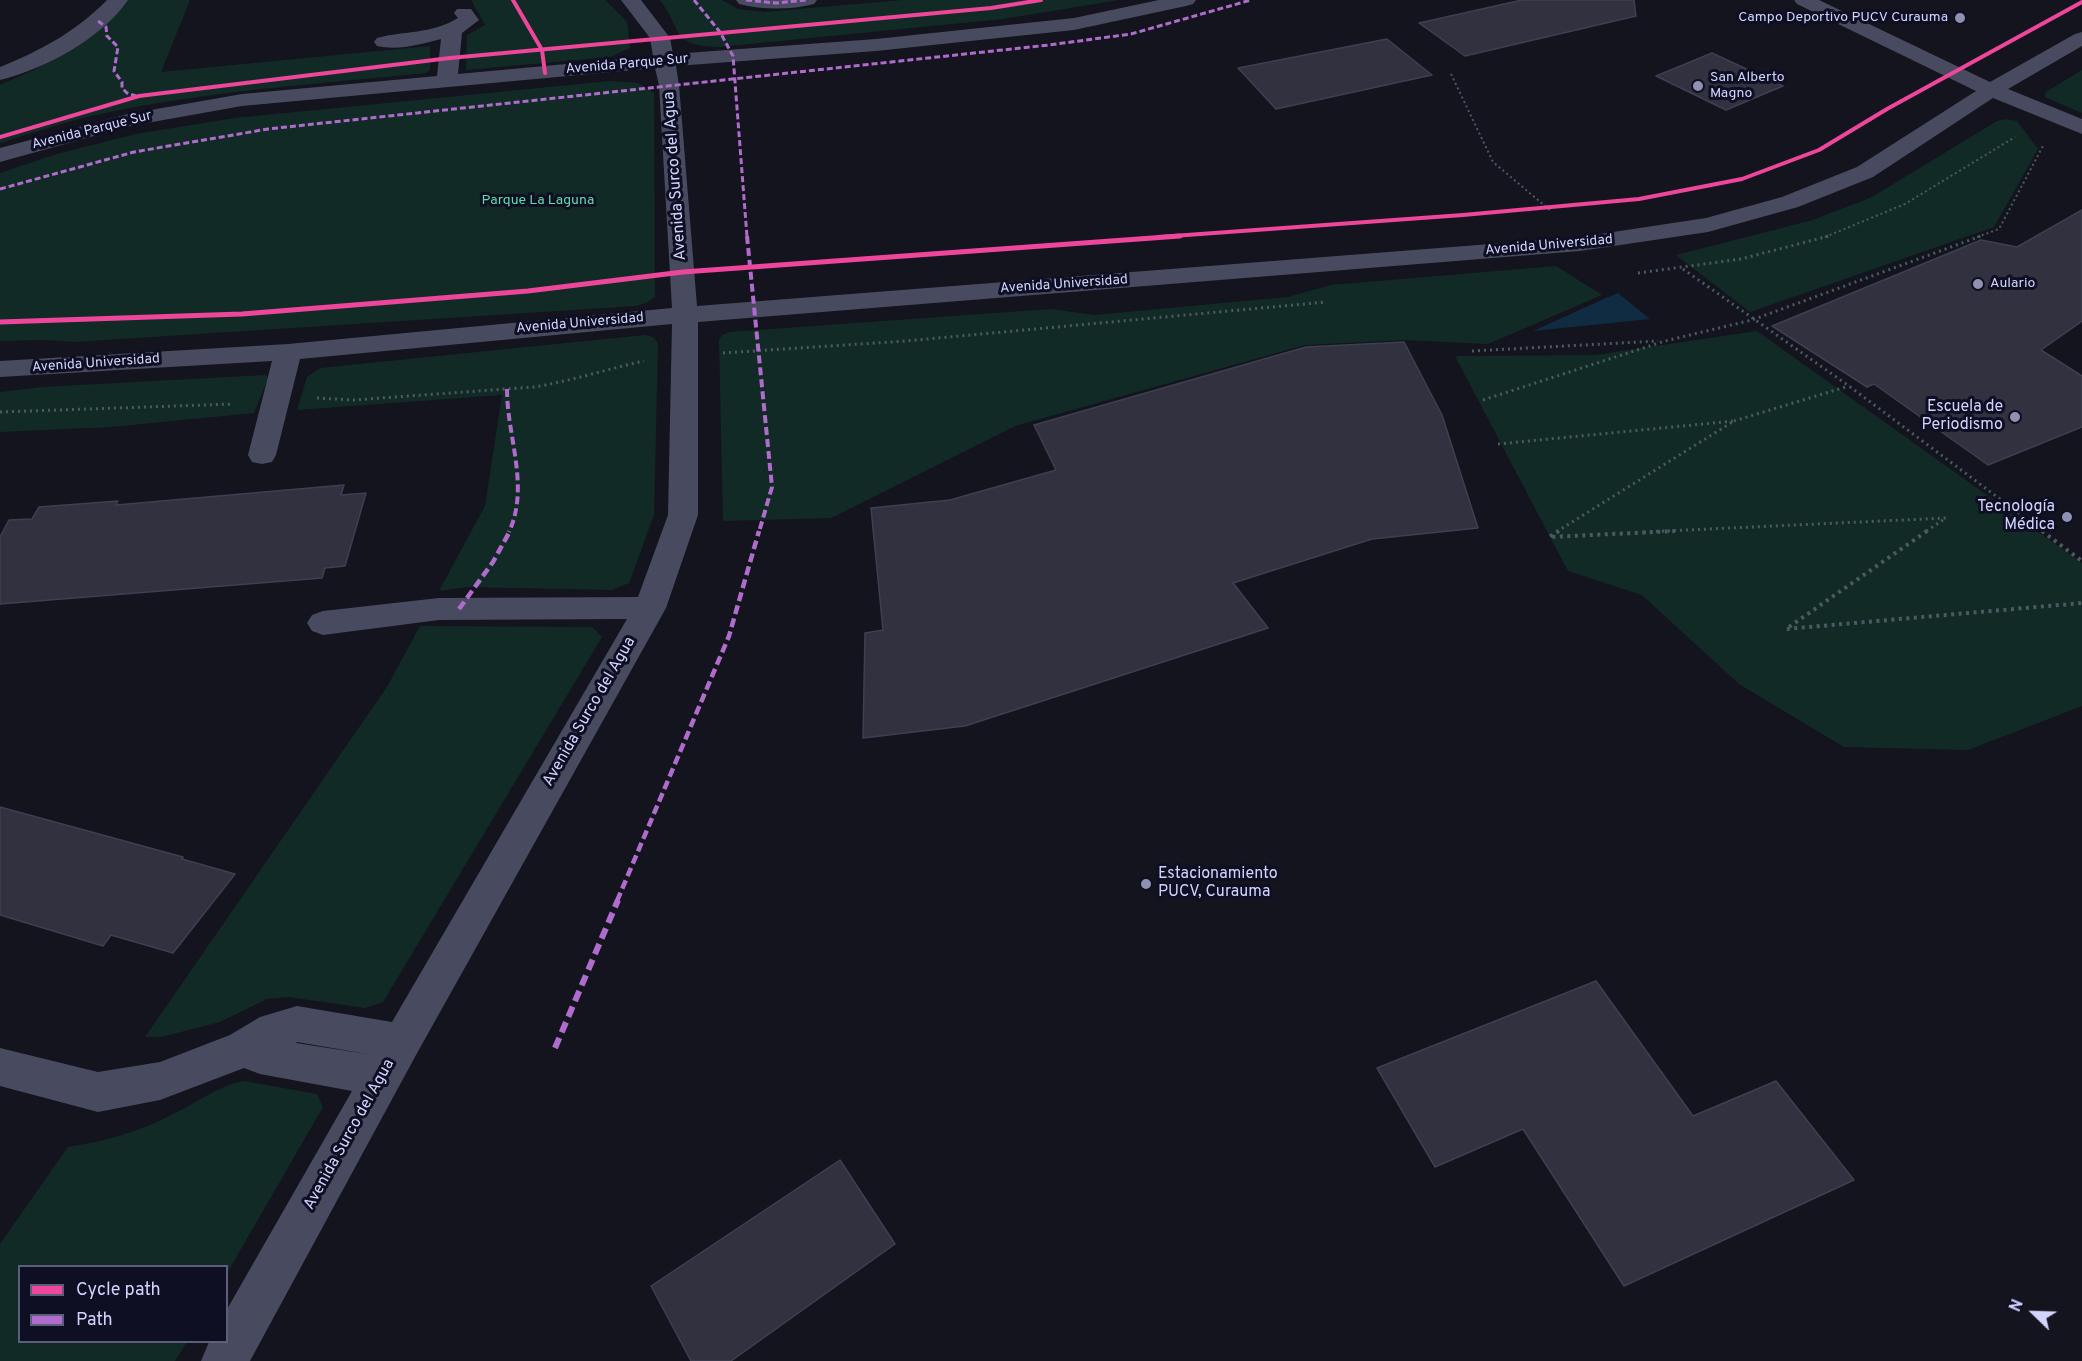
<!DOCTYPE html>
<html>
<head>
<meta charset="utf-8">
<style>
	body { margin:0 }
	#map { position:relative; width:2082px; height:1361px; overflow:hidden; background:#14141e; font-family:Overpass,sans-serif }
	canvas { display:block }
	.legend { position:absolute; left:18px; top:1265px; width:210px; height:78px; box-sizing:border-box; background:#0f0f23; border:2px solid #5d5e7b; margin:0; padding:8px 10px; list-style:none; font-size:18px; color:#d2d4fe }
	.legend li { display:flex; align-items:center; gap:12px; height:30px }
	.legend b { width:30px; border:2px solid #5d5e7b }
	.north { position:absolute; left:2004px; top:1283px; width:60px; height:60px; -webkit-text-stroke:4px #0f0f23; paint-order:stroke; rotate:293deg; font-size:16px; font-weight:700; line-height:24px; text-align:center; color:#d2d4fe }
	.north::after { content:''; display:block; margin:auto; width:21px; height:27px; background:#d2d4fe; clip-path:polygon(50% 0,100% 100%,50% 72%,0 100%) }
</style>
</head>
<body>
<div id="map">
<canvas width="2082" height="1361"></canvas>
<ul class="legend">
<li><b style="height:8px;background:#ed469a"></b>Cycle path</li>
<li><b style="height:8px;background:#b06ccc"></b>Path</li>
</ul>
<div class="north">N</div>
</div>
<script>
const context = document.querySelector('canvas').getContext('2d');
context.lineJoin = 'round';
function fillPath(path, color) { context.fillStyle = color; context.fill(path, 'evenodd'); }
function stroke(path, color, width, dash) { context.strokeStyle = color; context.lineWidth = width; context.lineCap = dash ? 'butt' : 'round'; context.setLineDash(dash || []); context.stroke(path); }
function drawText(font, color, halo, rows, align = 'center') {
  context.font = font + ' Overpass,sans-serif'; context.lineWidth = 6; context.setLineDash([]); context.textBaseline = 'middle'; context.strokeStyle = halo; context.fillStyle = color; for (const [text, x, y, turn = 0] of rows) {
    context.save(); context.translate(x, y); context.rotate((+turn || 0) * Math.PI / 180); context.textAlign = isNaN(turn) ? turn : align; if (halo) context.strokeText(text, 0, 0); context.fillText(text, 0, 0); context.restore();
  }
}
fillPath(new Path2D(`
	M127 0H190L161 72 430 46V70L426 73C318 84 207 91 101 114 67 121 33 133 0 143V85C46 65 98 42 127 0Z
	M471 0H605L627 22 630 48 610 57 466 70 467 35 485 25Z
	M660 0H722L738 9 764 12 903 0H1119L1003 19 719 47C670 45 684 33 660 0Z
	M2082 70V113L2045 97 2046 92Z
	M610 81 638 83 654 93 655 297 646 303 635 306 74 342 46 340 0 341V173L57 154 136 134 235 118Z
	M2005 119 2017 121 2038 149 1994 227 1750 312 1676 255 1813 220 1872 197 1997 121Z
	M1556 266 1602 295 1488 344 1404 340 1305 345 1015 426 831 518 723 521 719 340 722 335 730 332 1051 309 1094 315 1288 297 1331 285Z
	M1757 331 2082 563V706L1968 750 1844 747 1739 684 1642 595 1568 571 1455 356 1595 355Z
	M645 335 653 337 658 343 654 515 629 583 612 590 467 587 439 591 485 506 502 395 297 410 307 377 320 368Z
	M266 375 268 378 254 413 111 427 0 432V392L42 387Z
	M420 626 592 627 602 637 383 1002 365 1008 289 997 267 999 220 1022 161 1037H145L387 687Z
	M244 1081 317 1094 323 1107 227 1273 226 1266H20V1342H187L175 1361H0V1244L68 1147C107 1141 142 1131 177 1112 200 1101 219 1085 244 1081Z`), '#122a26');
fillPath(new Path2D(`
	M1618 293 1650 319 1533 331 1606 298Z`), '#0f2c42');
const building = new Path2D(`
	M1522 0H1634L1636 16 1465 56 1419 23Z
	M1387 39 1432 75 1276 109 1238 68Z
	M1712 53 1783 86 1726 110 1656 76Z
	M2082 210V321L2041 350 2082 376V427L1988 465 1874 384 1867 387 1772 326 1981 240 2017 247Z
	M1404 342 1442 415 1478 528 1372 539 1233 583 1268 628 965 726 863 738 865 633 883 630 871 508 950 500 1056 470 1034 425 1306 347Z
	M344 485 341 495 366 493 345 566 325 568 322 578 0 604V537L9 520 32 519 39 507 118 501 116 505Z
	M0 807 183 857 182 859 235 874 173 953 111 935 103 946 0 915Z
	M1596 981 1693 1116 1776 1081 1854 1180 1624 1286 1523 1129 1435 1167 1377 1068Z
	M840 1160 895 1244 731 1361H691L651 1286Z`);
fillPath(building, '#323140');
stroke(building, '#3e3f51', 1.5);
stroke(new Path2D(`
	M1451 74 1493 162 1551 211
	M1825 237 1905 204 2015 137
	M1977 237 1999 229 2043 146`), '#495a62', 2, [2, 3]);
stroke(new Path2D(`
	M1683 269 1849 386 2044 532
	M1638 273 1741 259 1829 236
	M1472 351 1658 341
	M723 353 906 341 1326 302
	M317 398 353 400 534 387C571 381 607 369 644 361
	M1483 400 1665 341 1752 320 1981 236
	M0 412 234 404
	M1734 421 1849 386
	M1498 444 1734 421 1556 532
	M1644 532 1946 518 1925 532`), '#495a62', 3, [2, 4]);
stroke(new Path2D(`
	M1559 531 1549 537 1675 531
	M1927 531 1786 629 2082 603
	M2042 531 2082 561`), '#495a62', 4, [3, 4.5]);
fillPath(new Path2D(`
	M107 0H128C101 39 45 69 0 80V67C40 51 77 31 107 0Z
	M621 0H641L670 38 673 54 876 39 1074 18 1159 0H1196L1193 4 1186 6 1074 30 876 51 676 66 679 85 697 306 1580 237 1706 218 1782 197 1857 167 1976 91 1797 4 1794 0H1819L1990 82 2075 34 2082 32V46L2008 89 2082 119V134L1993 98 1873 177 1798 207 1708 232 1580 251 698 322V515L666 608 416 1055 250 1361H201L209 1342H226V1311L352 1091 260 1074 244 1068 160 1100 98 1112 0 1086V1048L98 1072 160 1062 230 1035 260 1017 297 1006 392 1022 627 619 439 620 323 635 312 631 307 623 312 615 323 611 439 598 638 597 668 515 672 324 300 359 276 455 272 462 262 464 252 462 248 455 272 361 0 377V361L288 344 672 308 659 85 655 68 242 106 130 126 0 162V148L128 114 242 94 437 76 441 39C421 44 398 51 377 46L374 42 377 38C406 30 429 35 458 18L454 13 457 9H471L479 20 462 33 458 74 653 56 650 38ZM297 1042 373 1055 296 1043Z
	M736 0H817L814 4C790 10 763 10 739 4Z`), '#484b5f');
stroke(new Path2D(`
	M694 0 720 32 733 56 747 237
	M746 0 776 3 807 0
	M98 21 106 27 107 36 118 47 114 71 122 82V88L127 93 136 96
	M0 189 134 152 268 129 1049 45 1131 34 1251 0`), '#b06ccc', 3, [6, 3]);
stroke(new Path2D(`
	M747 236 772 487 759 532
	M507 389C507 437 530 486 509 532`), '#b06ccc', 4, [8, 4]);
stroke(new Path2D(`
	M459 609 493 562 510 531
	M617 901 729 636 759 531`), '#b06ccc', 4.5, [9, 4.5]);
stroke(new Path2D(`
	M555 1048 618 900`), '#b06ccc', 6, [11, 6]);
stroke(new Path2D(`
	M513 0 542 50 545 73
	M0 137 139 96 450 58 991 8 1041 0
	M1159 237 1463 215 1639 199 1742 179 1819 150 1887 109 2082 2`), '#ed469a', 4);
stroke(new Path2D(`
	M0 322 242 314 528 291 683 272 1180 236`), '#ed469a', 5);
for (const [x, y, r, color] of [
	[1960,18,6,"#9091b0"],
	[1698,86,6,"#9091b0"],
	[1978,284,6,"#9091b0"],
	[2015,417,6,"#9091b0"],
	[2067,517,6,"#9091b0"],
	[1146,884,6,"#9091b0"]
]) { const dot = new Path2D(); dot.arc(x, y, r, 0, 2 * Math.PI); context.fillStyle = color; context.fill(dot); stroke(dot, '#0f0f23', 2); }
drawText('14px', '#d2d4fe', '#0f0f23', [
	["Campo Deportivo PUCV Curauma",1948,18,"right"],
	["San Alberto",1710,78],
	["Magno",1710,94],
	["Aulario",1990,284]
], 'left');
drawText('14px', '#d2d4fe', '#0f0f23', [
	["Avenida Parque Sur",627,65,-5],
	["Avenida Parque Sur",92,131,-14],
	["Avenida Universidad",1549,246,-5],
	["Avenida Universidad",1064,285,-4],
	["Avenida Universidad",580,324,-5],
	["Avenida Universidad",96,364,-4]
]);
drawText('14px', '#60dba8', '#0f0f23', [
	["Parque La Laguna",538,201]
]);
drawText('16px', '#d2d4fe', '#0f0f23', [
	["Avenida Surco del Agua",676,176,-94],
	["Avenida Surco del Agua",590,712,-60],
	["Avenida Surco del Agua",350,1135,-61]
]);
drawText('16px', '#d2d4fe', '#0f0f23', [
	["Escuela de",2003,408],
	["Periodismo",2003,426],
	["Tecnología",2055,508],
	["Médica",2055,526],
	["Estacionamiento",1158,875,"left"],
	["PUCV, Curauma",1158,893,"left"]
], 'right');
</script>
</body>
</html>
